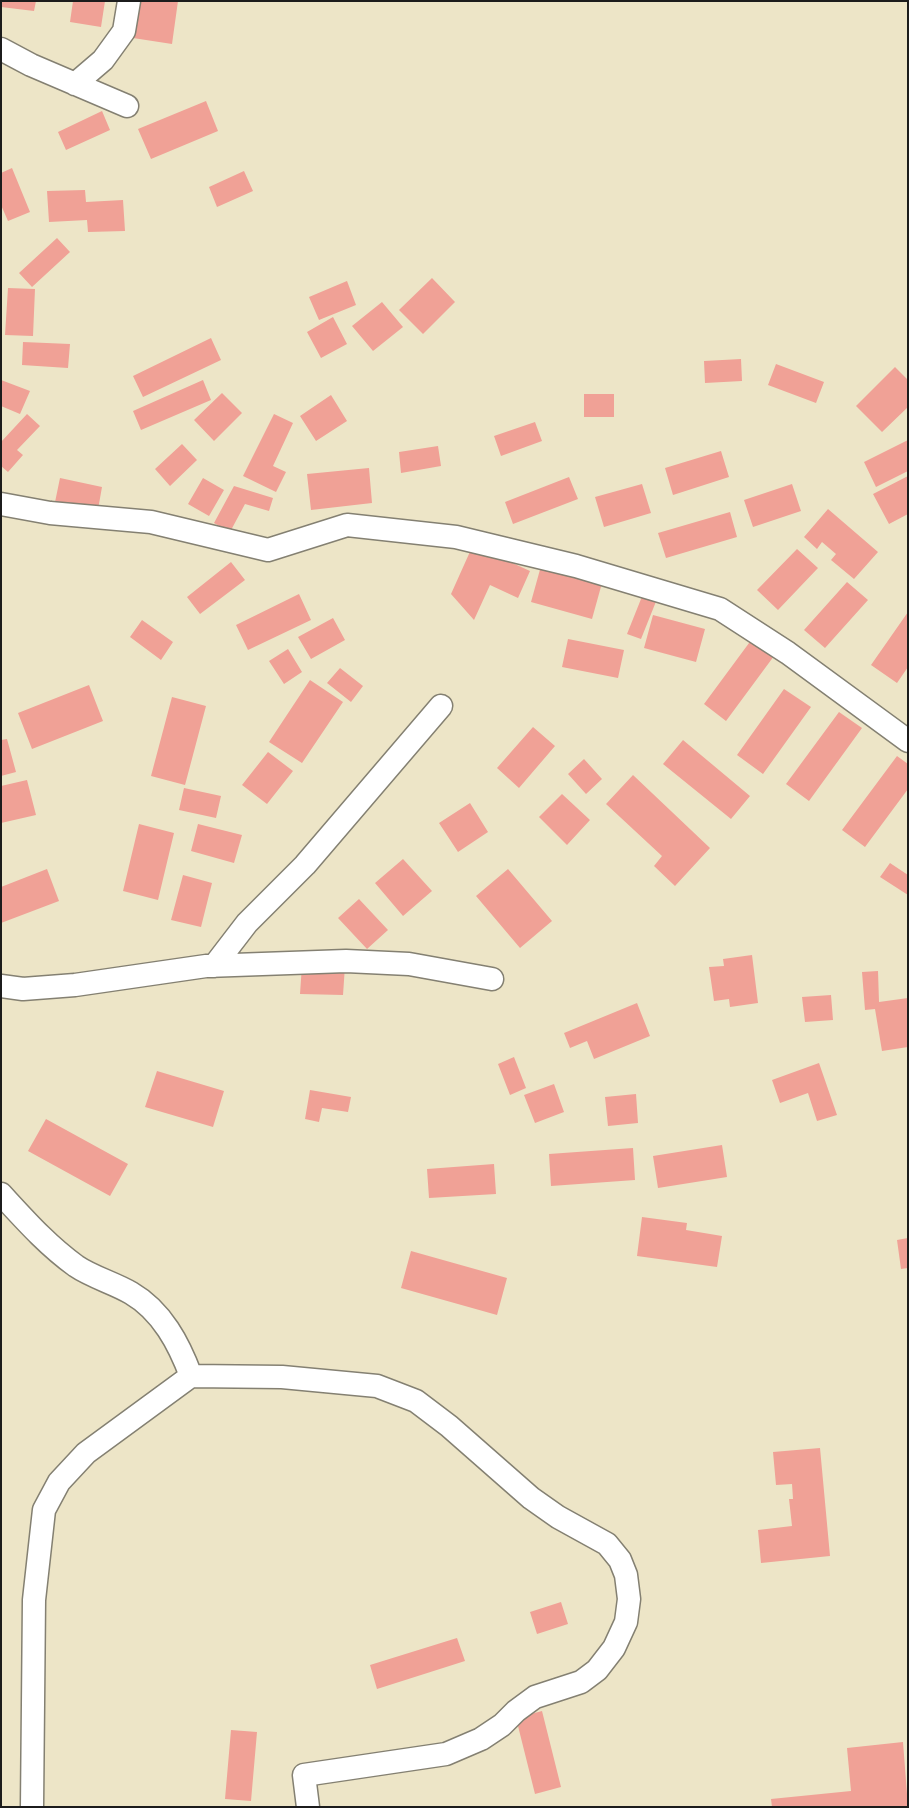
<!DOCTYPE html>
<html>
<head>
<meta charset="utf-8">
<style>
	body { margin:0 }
	#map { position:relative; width:909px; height:1808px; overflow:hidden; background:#ede5c7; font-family:"Playpen Sans",sans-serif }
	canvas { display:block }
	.frame { position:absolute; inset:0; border:2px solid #1c1c1c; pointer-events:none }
</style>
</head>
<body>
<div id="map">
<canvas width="909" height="1808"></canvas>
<div class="frame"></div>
</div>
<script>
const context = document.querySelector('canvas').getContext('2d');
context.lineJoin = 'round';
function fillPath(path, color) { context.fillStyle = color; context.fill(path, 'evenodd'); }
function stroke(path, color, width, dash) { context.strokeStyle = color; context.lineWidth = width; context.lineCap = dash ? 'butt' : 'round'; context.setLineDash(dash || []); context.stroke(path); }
fillPath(new Path2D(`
	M1 1H36L34 11 1 7Z
	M73 1H105L101 27 70 22Z
	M138 1H178L172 44 133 38Z
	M206 101 218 131 151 159 138 129Z
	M102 111 110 130 66 150 58 132Z
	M12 168 30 212 8 221 1 205V173Z
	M244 171 253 191 217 207 209 187Z
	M85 190 86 202 123 200 125 231 88 232 87 220 49 222 47 191Z
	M57 238 70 252 32 287 19 273Z
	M432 278 455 302 423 334 399 310Z
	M347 281 356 305 319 320 309 297Z
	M8 288 35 289 33 336 5 335Z
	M382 302 403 327 373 351 352 326Z
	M333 317 347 344 321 358 307 332Z
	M211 338 221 360 143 397 133 376Z
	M23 342 70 344 68 368 22 365Z
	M741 359 742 381 705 383 704 361Z
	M776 364 824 382 816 403 768 385Z
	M895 367 908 380V407L882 432 856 406Z
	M1 380 30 391 20 414 1 406Z
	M203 380 211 400 141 430 133 411Z
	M222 393 242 413 214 441 194 420Z
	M584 394H614V417H584Z
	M331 395 347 421 316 441 300 416Z
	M27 414 40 426 17 450 23 455 8 472 1 466V442Z
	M274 414 293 423 273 466 286 472 276 492 243 476Z
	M535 422 542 441 501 456 494 436Z
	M908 440V471L876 487 864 462Z
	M182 444 197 460 170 486 155 469Z
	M438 446 441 466 401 473 399 452Z
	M721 451 729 477 673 495 665 468Z
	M369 468 372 503 311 510 307 474Z
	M908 476V514L889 524 873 494Z
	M569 477 578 499 513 524 505 502Z
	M60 478 102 487 97 515 54 507Z
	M203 478 224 490 209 516 188 504Z
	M642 484 651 513 604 527 595 497Z
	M792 484 801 511 753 527 744 500Z
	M234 486 273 498 269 511 245 504 230 532 214 523Z
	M828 509 878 552 854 579 831 560 836 554 822 542 817 549 804 537Z
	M730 512 737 537 666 558 658 533Z
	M473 545 530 571 518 598 490 585 474 620 451 594Z
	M797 549 818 568 778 610 757 590Z
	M231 562 245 580 200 614 187 597Z
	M541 566 602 583 592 619 531 602Z
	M847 582 868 600 825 648 804 630Z
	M299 594 311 620 248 650 236 625Z
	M643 594 657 599 641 639 627 634Z
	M908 612V667L897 683 871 665Z
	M653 615 705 629 696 662 644 648Z
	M333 618 345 640 311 659 298 637Z
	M142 620 173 642 161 660 130 637Z
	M568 639 624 650 618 678 562 667Z
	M752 639 774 656 726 721 704 704Z
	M288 649 302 672 284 684 269 661Z
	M340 668 363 686 351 702 327 683Z
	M310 680 343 702 302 763 269 742Z
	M89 685 103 721 32 749 18 713Z
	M784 689 811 707 763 774 737 755Z
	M172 697 206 706 185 785 151 776Z
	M839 712 862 728 809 801 786 784Z
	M533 727 555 746 519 788 497 768Z
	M7 739 16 772 1 776V740Z
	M683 740 750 796 731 819 663 764Z
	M268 752 293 771 267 804 242 785Z
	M897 756 908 764V789L865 847 842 830Z
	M584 759 602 779 586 794 568 774Z
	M633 775 710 848 675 886 654 866 662 856 606 804Z
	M27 780 36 815 1 823V786Z
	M184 788 221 796 216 818 179 810Z
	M562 794 590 820 567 845 539 817Z
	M470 803 488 832 458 852 439 823Z
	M139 824 174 833 158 900 123 891Z
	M198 824 242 835 234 863 191 851Z
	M403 859 432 891 403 916 375 883Z
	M890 863 908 875V895L880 877Z
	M47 869 59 901 1 923V887Z
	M508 869 552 921 520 948 476 896Z
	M183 875 212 883 201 927 171 920Z
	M359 899 388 930 367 949 338 918Z
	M752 955 758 1003 730 1007 729 999 714 1001 709 967 724 966 723 959Z
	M302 965 345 966 343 995 300 994Z
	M878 971 879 1002 908 998V1047L882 1051 875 1009 865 1010 862 972Z
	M831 995 833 1020 805 1022 802 997Z
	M637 1003 650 1036 594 1059 587 1041 570 1048 564 1033Z
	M514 1057 526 1088 510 1095 498 1064Z
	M819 1063 837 1115 817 1121 808 1093 780 1103 772 1080Z
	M157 1071 224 1091 213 1127 145 1107Z
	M554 1084 564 1112 535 1123 524 1095Z
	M310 1090 351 1097 348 1112 322 1108 319 1122 305 1119Z
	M636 1094 638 1123 608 1126 605 1097Z
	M46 1119 128 1164 110 1196 28 1151Z
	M722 1145 727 1177 658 1188 653 1156Z
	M633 1148 635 1180 551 1186 549 1154Z
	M494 1164 496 1194 429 1198 427 1169Z
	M642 1217 687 1223 686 1230 722 1236 717 1267 637 1256Z
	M908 1238V1268L901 1269 897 1240Z
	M411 1251 507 1278 497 1315 401 1288Z
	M820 1448 830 1556 761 1563 758 1530 792 1526 789 1499H793L792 1484 776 1485 773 1452Z
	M561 1602 568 1624 537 1634 530 1612Z
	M457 1638 465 1661 377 1689 370 1665Z
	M542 1711 561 1787 535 1794 516 1718Z
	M231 1730 257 1732 251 1801 225 1799Z
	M903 1742 908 1807H772L771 1799 851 1791 847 1748Z`), '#f0a196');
const street = new Path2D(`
	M1 49 31 65 127 106
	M75 84 103 60 124 31 129 1
	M1 504 50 513 151 522 268 550 347 525 456 537 576 566 720 609 788 653 908 741
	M214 966 247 923 305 865 441 706
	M1 986 23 989 75 985 206 966 346 961 409 964 492 979
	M1 1194C25 1220 47 1245 76 1266 92 1277 114 1283 131 1293 162 1311 179 1344 191 1376
	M32 1807 34 1600 44 1510 59 1482 86 1453 191 1376 282 1377 377 1386 416 1401 449 1426 531 1498 558 1517 607 1544 620 1560 626 1575 629 1599 626 1622 614 1648 597 1670 581 1682 535 1697 516 1711 502 1725 481 1739 446 1754 304 1775 308 1807`);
stroke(street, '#848072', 25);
stroke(street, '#fff', 22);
</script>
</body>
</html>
